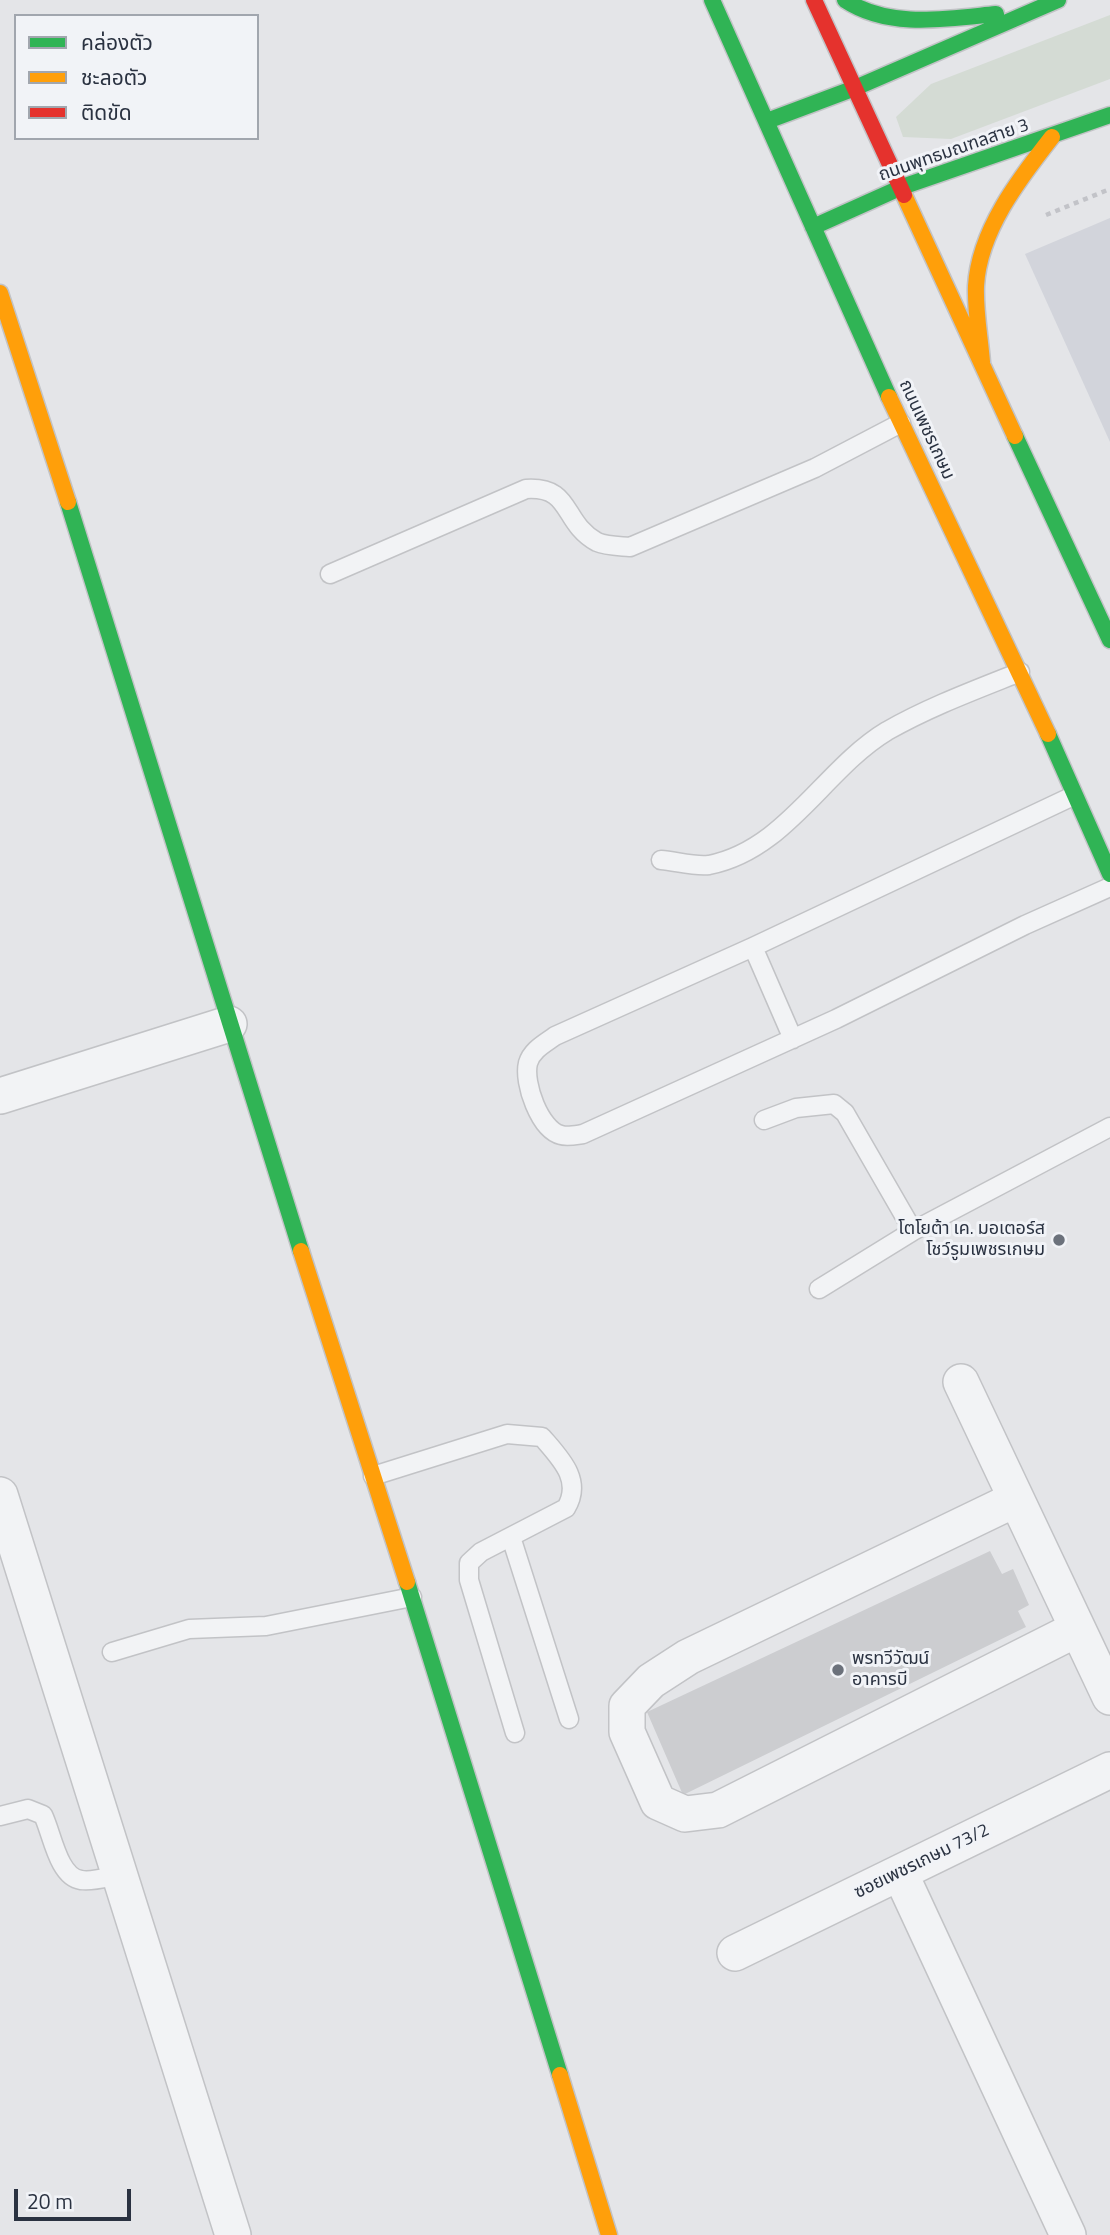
<!DOCTYPE html>
<html>
<head>
<meta charset="utf-8">
<style>
	body { margin:0 }
	#map { position:relative; width:1110px; height:2235px; overflow:hidden; background:#e4e5e8; font-family:"Titillium Web","Noto Sans Thai",sans-serif }
	canvas { display:block }
	.legend { position:absolute; left:14px; top:14px; width:245px; height:126px; box-sizing:border-box; background:#f1f3f7; border:2px solid #a1a6ae; margin:0; padding:9px 12px; list-style:none; font-size:21px; color:#2a3241 }
	.legend li { display:flex; align-items:center; gap:14px; height:35px }
	.legend b { width:35px; border:2px solid #a1a6ae }
	.scale { position:absolute; left:14px; top:2189px; width:117px; height:32px; box-sizing:border-box; border:4px solid #2a3241; border-top:0; padding-left:9px; font-size:21px; line-height:24px; white-space:nowrap; color:#2a3241; -webkit-text-stroke:5px #f1f3f7; paint-order:stroke }
</style>
</head>
<body>
<div id="map">
<canvas width="1110" height="2235"></canvas>
<ul class="legend">
<li><b style="height:9px;background:#30b455"></b>คล่องตัว</li>
<li><b style="height:9px;background:#ff9f0a"></b>ชะลอตัว</li>
<li><b style="height:9px;background:#e5322d"></b>ติดขัด</li>
</ul>
<div class="scale">20 m</div>
</div>
<script>
const context = document.querySelector('canvas').getContext('2d');
context.lineJoin = 'round';
function fillPath(path, color) { context.fillStyle = color; context.fill(path, 'evenodd'); }
function stroke(path, color, width, dash) { context.strokeStyle = color; context.lineWidth = width; context.lineCap = dash ? 'butt' : 'round'; context.setLineDash(dash || []); context.stroke(path); }
function drawText(font, color, halo, rows, align = 'center') {
  context.font = font + ' "Titillium Web","Noto Sans Thai",sans-serif'; context.lineWidth = 6; context.setLineDash([]); context.textBaseline = 'middle'; context.strokeStyle = halo; context.fillStyle = color; for (const [text, x, y, turn = 0] of rows) {
    context.save(); context.translate(x, y); context.rotate((+turn || 0) * Math.PI / 180); context.textAlign = isNaN(turn) ? turn : align; if (halo) context.strokeText(text, 0, 0); context.fillText(text, 0, 0); context.restore();
  }
}
fillPath(new Path2D(`
	M1110 218V442L1025 254Z`), '#d2d4db');
fillPath(new Path2D(`
	M1110 15V79L951 139 903 137 896 117 931 84Z`), '#d4dbd4');
fillPath(new Path2D(`
	M990 1551 1002 1574 1013 1569 1029 1605 1018 1611 1026 1627 683 1795 647 1712Z`), '#cccdd0');
const lane = new Path2D(`
	M330 574 526 489C573 486 561 522 597 542 606 546 620 546 630 547L815 468 901 423
	M1073 796 753 947 555 1036C544 1044 532 1050 528 1063 523 1083 540 1130 561 1135 567 1137 576 1135 583 1134L836 1019 1025 925 1110 887
	M661 860C675 861 695 867 709 865 786 850 824 769 887 731 929 707 975 690 1020 672
	M753 947 793 1039
	M764 1120 796 1108 834 1104 845 1113 913 1231
	M819 1289 913 1231 1110 1127
	M373 1476 507 1434 542 1437C560 1458 583 1480 566 1508L481 1552 469 1563V1580L515 1733
	M511 1537 569 1719
	M112 1652 189 1629 266 1626 412 1597
	M0 1816 28 1809 43 1815C52 1833 58 1877 81 1880 93 1882 108 1877 120 1875`);
const street = new Path2D(`
	M0 1096 229 1024
	M961 1382 1110 1697
	M0 1495 233 2235
	M1016 1499 688 1657 651 1681 627 1706V1732L658 1802 685 1814 718 1810 1077 1629
	M900 1873 1068 2235
	M735 1953 1110 1770`);
const fast = new Path2D(`
	M712 0 889 397
	M845 0C889 29 946 19 996 14
	M767 121 855 88 1058 0
	M813 227 902 187 1110 115
	M1015 436 1110 640
	M68 502 301 1251
	M1048 734 1110 874
	M407 1582 560 2075`);
const slow = new Path2D(`
	M904 195 1015 436
	M0 293 68 502
	M982 362C980 337 975 311 976 286 979 231 1019 179 1052 137
	M889 397 1048 734
	M301 1251 407 1582
	M560 2075 609 2235`);
const jam = new Path2D(`
	M814 0 904 195`);
stroke(lane, '#c2c3c6', 21);
stroke(street, '#c2c3c6', 38);
stroke(fast, '#c2c3c6', 19);
stroke(slow, '#c2c3c6', 19);
stroke(jam, '#c2c3c6', 19);
stroke(new Path2D(`
	M1046 215 1110 189`), '#c2c3c8', 4.5, [5, 5]);
stroke(lane, '#f2f3f5', 18);
stroke(street, '#f2f3f5', 35);
stroke(fast, '#30b455', 16);
stroke(slow, '#ff9f0a', 16);
stroke(jam, '#e5322d', 16);
for (const [x, y, r, color] of [
	[1059,1240,7,"#6b717b"],
	[838,1670,7,"#6b717b"]
]) { const dot = new Path2D(); dot.arc(x, y, r, 0, 2 * Math.PI); context.fillStyle = color; context.fill(dot); stroke(dot, '#f1f3f7', 2.5); }
drawText('18px', '#2a3241', '#f1f3f7', [
	["ถนนพุทธมณฑลสาย 3",954,151,-19],
	["ถนนเพชรเกษม",926,430,65],
	["ซอยเพชรเกษม 73/2",922,1862,-26]
]);
drawText('18px', '#2a3241', '#f1f3f7', [
	["โตโยต้า เค. มอเตอร์ส",1045,1230],
	["โชว์รูมเพชรเกษม",1045,1251],
	["พรทวีวัฒน์",852,1660,"left"],
	["อาคารบี",852,1681,"left"]
], 'right');
</script>
</body>
</html>
